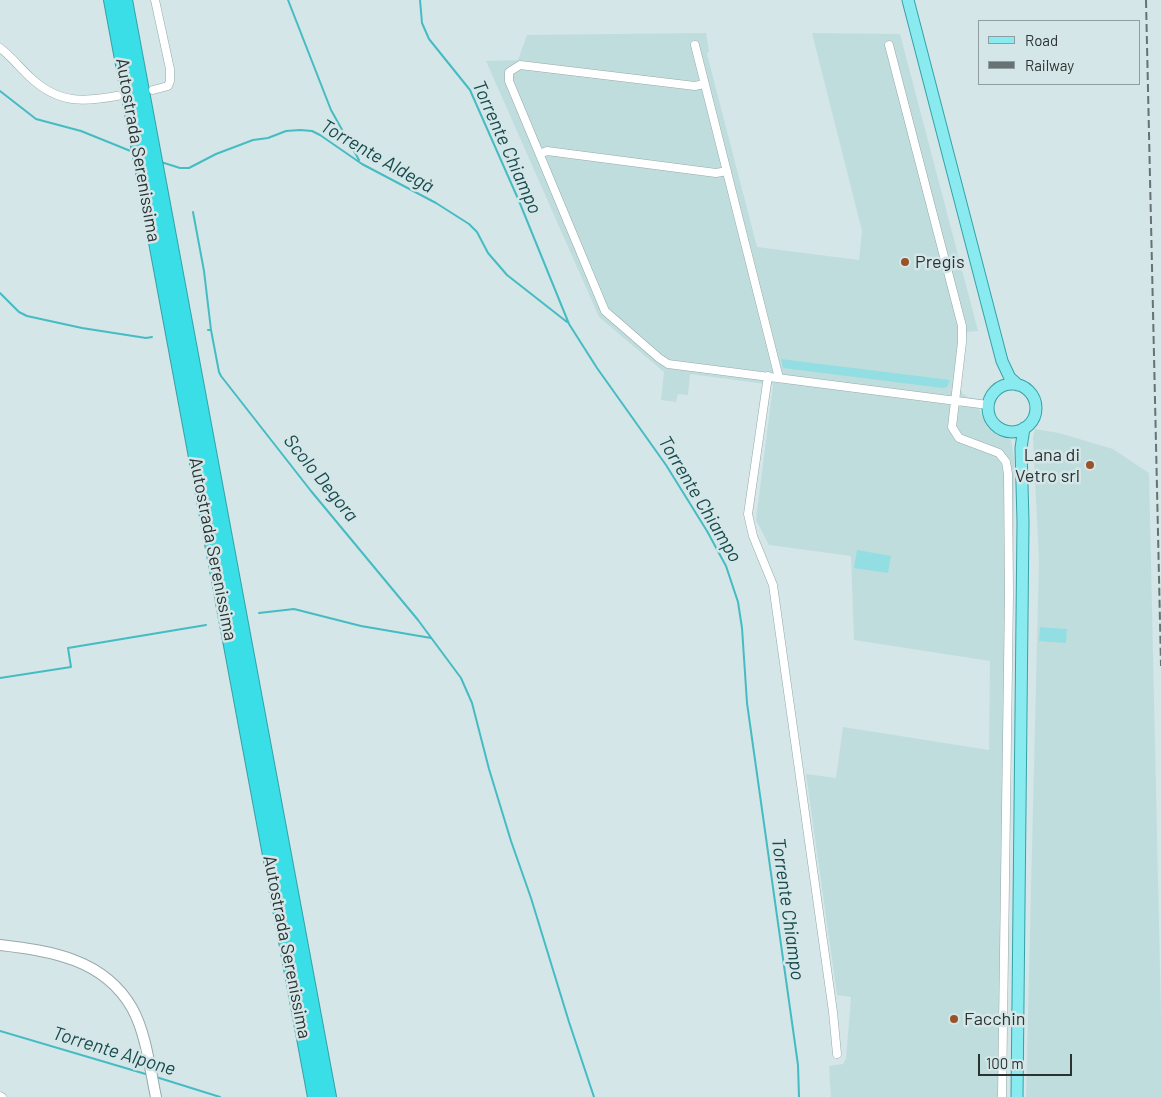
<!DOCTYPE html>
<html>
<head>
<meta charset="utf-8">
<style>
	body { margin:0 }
	#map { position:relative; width:1161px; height:1097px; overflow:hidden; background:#d4e6e7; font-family:Barlow,sans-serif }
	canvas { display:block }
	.legend { position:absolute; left:978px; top:20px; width:162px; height:65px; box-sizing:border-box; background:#d4e6e7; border:1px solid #909e9f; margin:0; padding:6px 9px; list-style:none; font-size:15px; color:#2b3232 }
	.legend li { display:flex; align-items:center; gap:10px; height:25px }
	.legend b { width:25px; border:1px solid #909e9f }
	.scale { position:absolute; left:978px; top:1054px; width:94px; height:22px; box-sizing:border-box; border:2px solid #2b3232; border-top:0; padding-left:6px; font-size:15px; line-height:18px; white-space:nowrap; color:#2b3232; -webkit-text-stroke:4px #d4e6e7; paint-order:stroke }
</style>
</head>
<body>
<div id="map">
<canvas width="1161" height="1097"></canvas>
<ul class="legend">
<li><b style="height:6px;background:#89ebf0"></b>Road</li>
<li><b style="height:6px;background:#677272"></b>Railway</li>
</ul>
<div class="scale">100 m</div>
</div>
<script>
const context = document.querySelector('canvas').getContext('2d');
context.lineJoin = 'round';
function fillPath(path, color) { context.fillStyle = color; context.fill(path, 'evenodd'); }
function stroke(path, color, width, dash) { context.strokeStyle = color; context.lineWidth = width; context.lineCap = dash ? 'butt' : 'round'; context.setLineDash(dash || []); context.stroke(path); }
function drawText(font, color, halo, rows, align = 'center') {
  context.font = font + ' Barlow,sans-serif'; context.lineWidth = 5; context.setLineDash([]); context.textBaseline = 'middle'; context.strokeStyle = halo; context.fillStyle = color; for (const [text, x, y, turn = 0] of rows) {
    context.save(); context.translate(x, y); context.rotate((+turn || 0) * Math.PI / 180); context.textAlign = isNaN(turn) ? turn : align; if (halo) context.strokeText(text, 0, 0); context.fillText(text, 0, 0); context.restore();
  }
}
fillPath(new Path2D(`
	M706 33 709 51 707 54 757 247 859 260 862 231 812 33 900 34 978 331 967 332 960 383V388L963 394 968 397 980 399 979 409 987 427 1011 440 1014 459V526L1006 1097H831L829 1066 843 1064 846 1059 851 997 837 995 806 774 836 778 843 727 989 750 990 661 854 640 851 556 769 545 756 520 773 385 690 374 688 395 678 394 676 402 661 400 664 372 599 317 486 61 518 60 527 35Z
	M1035 429 1059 433 1113 449 1149 473 1161 1017V1097H1026L1039 560 1033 438Z`), '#c0ddde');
fillPath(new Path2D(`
	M781 359 950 380 947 387 942 388 783 368Z
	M857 550 891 556 888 573 854 568Z
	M1040 627 1067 629 1066 643 1039 641Z`), '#93dee3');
stroke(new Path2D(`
	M288 0 331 110 359 160
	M420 0 422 23 429 39 470 90 519 201 569 324 597 368 666 465 707 531 726 566 738 602 742 628 747 703 798 1065 799 1097
	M0 91 36 119 81 131 133 152
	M161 162 180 168H189L216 154 253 140 268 138 286 131 300 130 312 131 320 135 362 164 436 203 469 224 477 232 488 253 507 275 567 322
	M193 212 204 271 211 330
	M0 293 19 312 27 316 82 328 146 338 152 337
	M208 330H211L219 372 221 376 311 491 418 620 461 678 472 703 489 769 511 841 531 898 569 1022 594 1097
	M259 613 294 609 361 626 431 638
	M0 678 71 667 68 648 206 625
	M0 1031 149 1075
	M156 1077 220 1097`), '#45bcc3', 2);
const street = new Path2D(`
	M695 45 779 378
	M889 45 962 326V342L952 427 959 438 999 453 1006 462 1008 474 1009 594 1002 1097
	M0 48C12 57 20 68 31 78 60 105 86 102 122 95
	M704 84 695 86 520 65 509 72V81L605 311 659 358 668 364 988 405
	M153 90 168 86 170 81V69L155 0
	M540 154 547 151 716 173 727 171
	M768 376 748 514 753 536 773 585 833 1012 837 1054
	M0 1096 2 1097`);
const secondary = new Path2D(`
	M0 945C51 951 104 959 132 1008 146 1033 150 1069 156 1097`);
const primary = new Path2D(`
	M908 0 1002 361 1010 378 1018 385
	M988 408a24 24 0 1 1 48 0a24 24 0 1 1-48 0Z
	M1017 1097 1023 522 1021 448 1024 428`);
const highway = new Path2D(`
	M111 0 315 1097
	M125 0 329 1097`);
stroke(street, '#97a9aa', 9);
stroke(secondary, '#97a9aa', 12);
stroke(primary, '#35a2a7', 13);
stroke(highway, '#35a2a7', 16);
stroke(street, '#fff', 8);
stroke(secondary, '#fff', 10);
stroke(primary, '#89ebf0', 11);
stroke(highway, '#3adee6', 14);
stroke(new Path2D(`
	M1146 0 1161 666`), '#677272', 2, [8, 4]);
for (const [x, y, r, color] of [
	[905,262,5,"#985328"],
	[1090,465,5,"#985328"],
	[954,1019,5,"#985328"]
]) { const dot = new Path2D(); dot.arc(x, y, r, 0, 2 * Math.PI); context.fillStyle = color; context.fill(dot); stroke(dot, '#d4e6e7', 2); }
drawText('18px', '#2b3232', '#d4e6e7', [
	["Autostrada Serenissima",138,150,80],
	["Autostrada Serenissima",213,549,79],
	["Autostrada Serenissima",287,947,79]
]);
drawText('18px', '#2b3232', '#d4e6e7', [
	["Pregis",915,262],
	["Lana di",1080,455,"right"],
	["Vetro srl",1080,476,"right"],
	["Facchin",964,1019]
], 'left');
drawText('italic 19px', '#164a4d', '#d4e6e7', [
	["Torrente Chiampo",507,147,66],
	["Torrente Aldegà",377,156,30],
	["Scolo Degora",321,478,51],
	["Torrente Chiampo",700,499,59],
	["Torrente Chiampo",788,909,82],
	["Torrente Alpone",114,1051,17]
]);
</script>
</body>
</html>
